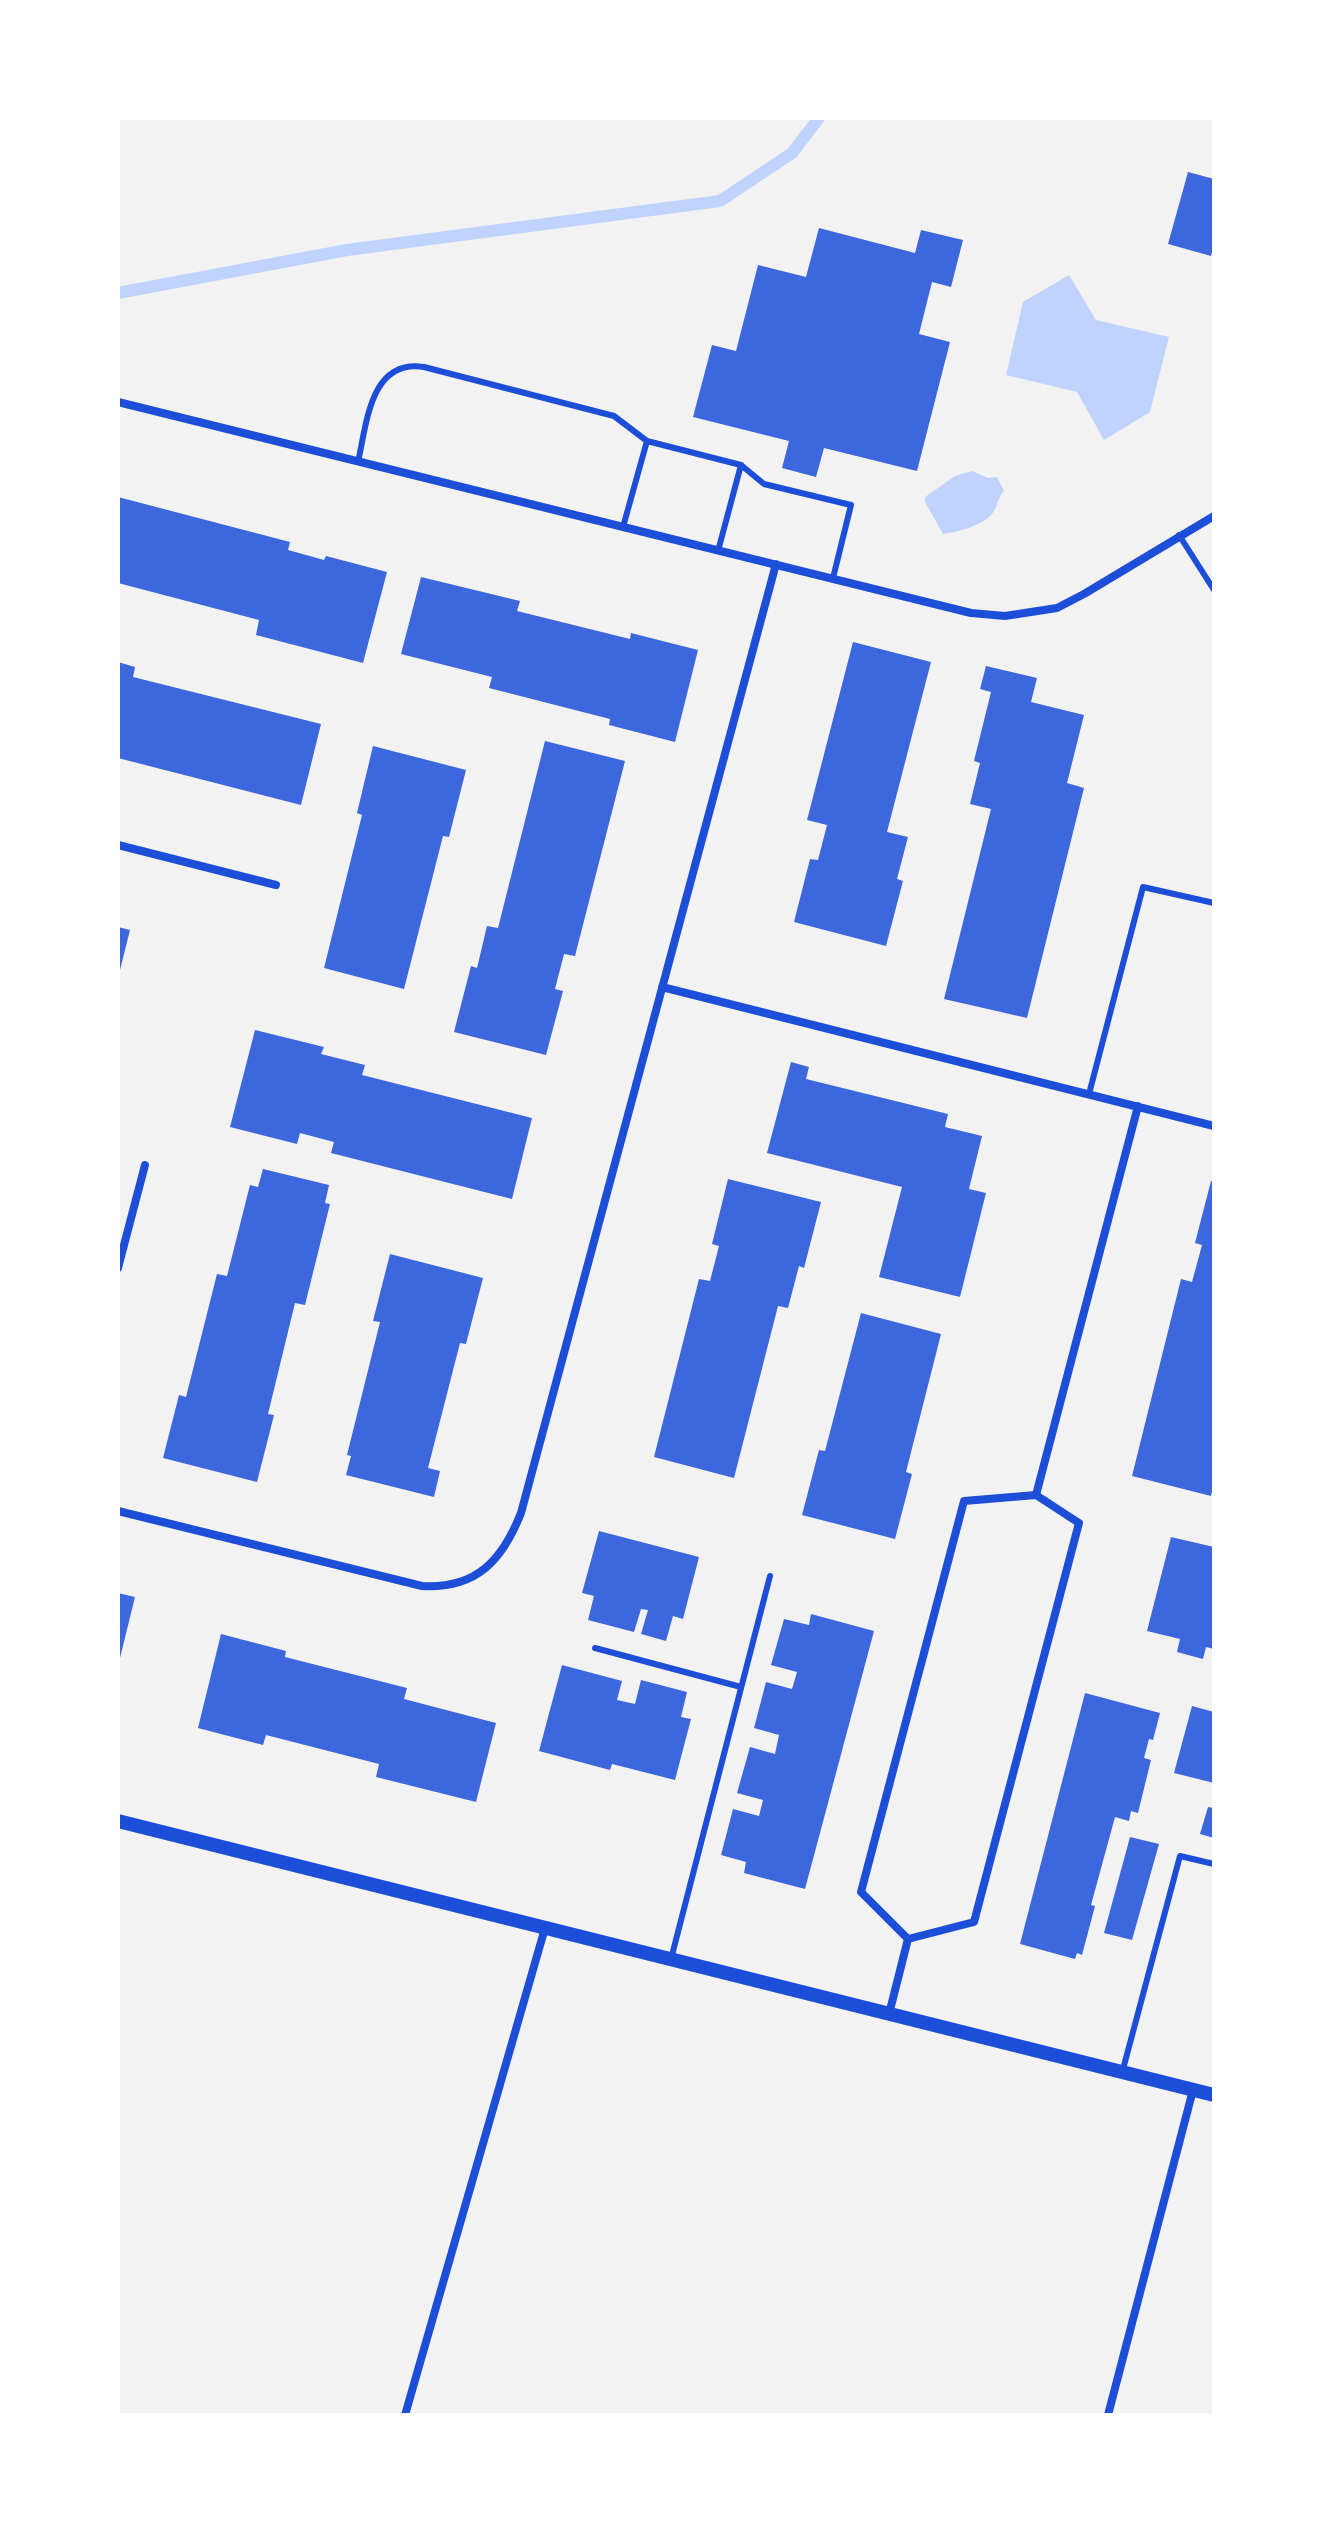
<!DOCTYPE html>
<html>
<head>
<meta charset="utf-8">
<style>
	body { margin:0 }
	#map { position:relative; width:1332px; height:2533px; overflow:hidden; background:#f2f2f2; font-family:"Asap Condensed",sans-serif }
	canvas { display:block }
	.frame { position:absolute; inset:0; border:120px solid #fff; pointer-events:none }
</style>
</head>
<body>
<div id="map">
<canvas width="1332" height="2533"></canvas>
<div class="frame"></div>
</div>
<script>
const context = document.querySelector('canvas').getContext('2d');
context.lineJoin = 'round';
function fillPath(path, color) { context.fillStyle = color; context.fill(path, 'evenodd'); }
function stroke(path, color, width, dash) { context.strokeStyle = color; context.lineWidth = width; context.lineCap = dash ? 'butt' : 'round'; context.setLineDash(dash || []); context.stroke(path); }
fillPath(new Path2D(`
	M1069 275 1096 320 1169 337 1150 412 1104 440 1077 392 1006 375 1023 302Z
	M972 471 988 478 997 477 1004 491C997 498 998 507 992 514 982 526 957 532 943 534L925 502V497L955 476Z`), '#bfd3fe');
stroke(new Path2D(`
	M118 293 347 250 720 201 792 153 819 118`), '#bfd3fe', 12);
fillPath(new Path2D(`
	M1188 172 1214 179V246L1211 256 1168 244Z
	M819 228 915 253 921 230 963 240 951 287 932 282 919 334 950 342 917 471 824 448 816 477 782 468 789 441 693 417 712 345 736 351 758 265 806 277Z
	M118 497 290 542 288 550 324 560 326 556 387 572 363 663 256 635 259 620 118 583Z
	M421 577 520 601 517 611 630 639 631 633 698 650 675 742 609 725 610 719 489 688 492 677 401 654Z
	M853 642 931 662 887 832 908 837 897 879 903 881 886 946 794 922 810 859 818 860 827 825 807 820Z
	M118 662 135 667 133 677 321 724 301 805 118 758Z
	M986 666 1037 678 1031 702 1084 715 1067 783 1084 788 1027 1018 944 999 991 809 970 804 980 763 974 761 991 692 980 689Z
	M545 741 625 761 575 956 564 954 555 989 563 991 546 1055 454 1032 471 966 477 968 487 926 498 928Z
	M373 746 466 770 449 837 443 836 404 989 324 968 362 815 357 813Z
	M118 927 130 930 119 974 118 973Z
	M255 1030 324 1047 321 1054 365 1065 362 1075 532 1118 512 1199 331 1153 334 1142 300 1133 297 1144 230 1127Z
	M791 1062 809 1067 806 1079 948 1114 945 1127 982 1136 969 1189 986 1193 960 1297 879 1277 902 1187 767 1153Z
	M263 1169 329 1185 325 1203 330 1204 305 1305 295 1303 268 1414 274 1415 257 1482 163 1458 179 1395 186 1397 217 1274 227 1276 250 1185 258 1187Z
	M728 1179 821 1202 804 1268 799 1266 788 1308 778 1306 734 1478 654 1457 699 1279 710 1281 719 1246 712 1244Z
	M1211 1181 1214 1182V1484L1211 1496 1132 1476 1181 1279 1192 1282 1202 1245 1195 1243Z
	M390 1254 483 1278 466 1344 460 1343 428 1468 440 1471 434 1497 346 1475 351 1456 347 1455 380 1322 373 1321Z
	M861 1313 941 1334 906 1472 912 1474 895 1539 802 1515 819 1450 825 1451Z
	M599 1531 699 1557 683 1619 673 1616 666 1641 641 1634 648 1610 641 1609 634 1632 588 1620 594 1596 582 1593Z
	M1171 1537 1214 1547V1649L1206 1647 1203 1659 1177 1652 1180 1639 1147 1631Z
	M118 1593 135 1597 119 1662H118Z
	M811 1614 874 1631 805 1889 744 1873 746 1862 721 1855 733 1809 759 1816 763 1800 737 1793 750 1747 775 1754 779 1735 754 1728 766 1682 792 1689 797 1672 771 1665 784 1619 809 1625Z
	M221 1634 286 1651 285 1657 407 1688 404 1699 496 1723 476 1802 376 1777 379 1764 266 1735 263 1745 198 1728Z
	M562 1665 622 1681 617 1700 635 1704 641 1680 687 1692 681 1717 691 1719 675 1780 612 1764 610 1770 539 1751Z
	M1085 1693 1160 1713 1153 1740 1149 1739 1144 1758 1151 1760 1138 1813 1131 1811 1129 1821 1115 1817 1091 1905 1095 1906 1082 1955 1077 1953 1075 1959 1020 1944Z
	M1192 1706 1214 1712V1783L1174 1773Z
	M1208 1807 1214 1808V1838L1200 1834Z
	M1130 1837 1159 1844 1132 1940 1104 1933Z`), '#3d67dc');
stroke(new Path2D(`
	M358 462C367 423 370 359 424 367L614 416 647 441 741 465 764 484 851 505 833 578
	M623 527 647 441
	M1179 535 1214 590
	M718 551 741 465
	M1089 1094 1143 887 1214 903
	M595 1648 741 1687
	M671 1959 770 1576
	M1122 2073 1180 1856 1214 1864`), '#1d4ed8', 6);
stroke(new Path2D(`
	M118 402 971 613 1005 616 1057 608 1084 594 1214 516
	M118 845 276 885
	M662 987 1214 1126
	M118 1268 145 1165
	M1036 1495 1079 1523 974 1922 908 1939 861 1892 964 1501Z
	M1036 1495 1138 1106
	M118 1511 422 1586C476 1589 502 1561 521 1513L776 564
	M889 2014 908 1939
	M405 2415 545 1928
	M1108 2415 1193 2090`), '#1d4ed8', 8);
stroke(new Path2D(`
	M118 1821 1214 2095`), '#1d4ed8', 14);
</script>
</body>
</html>
